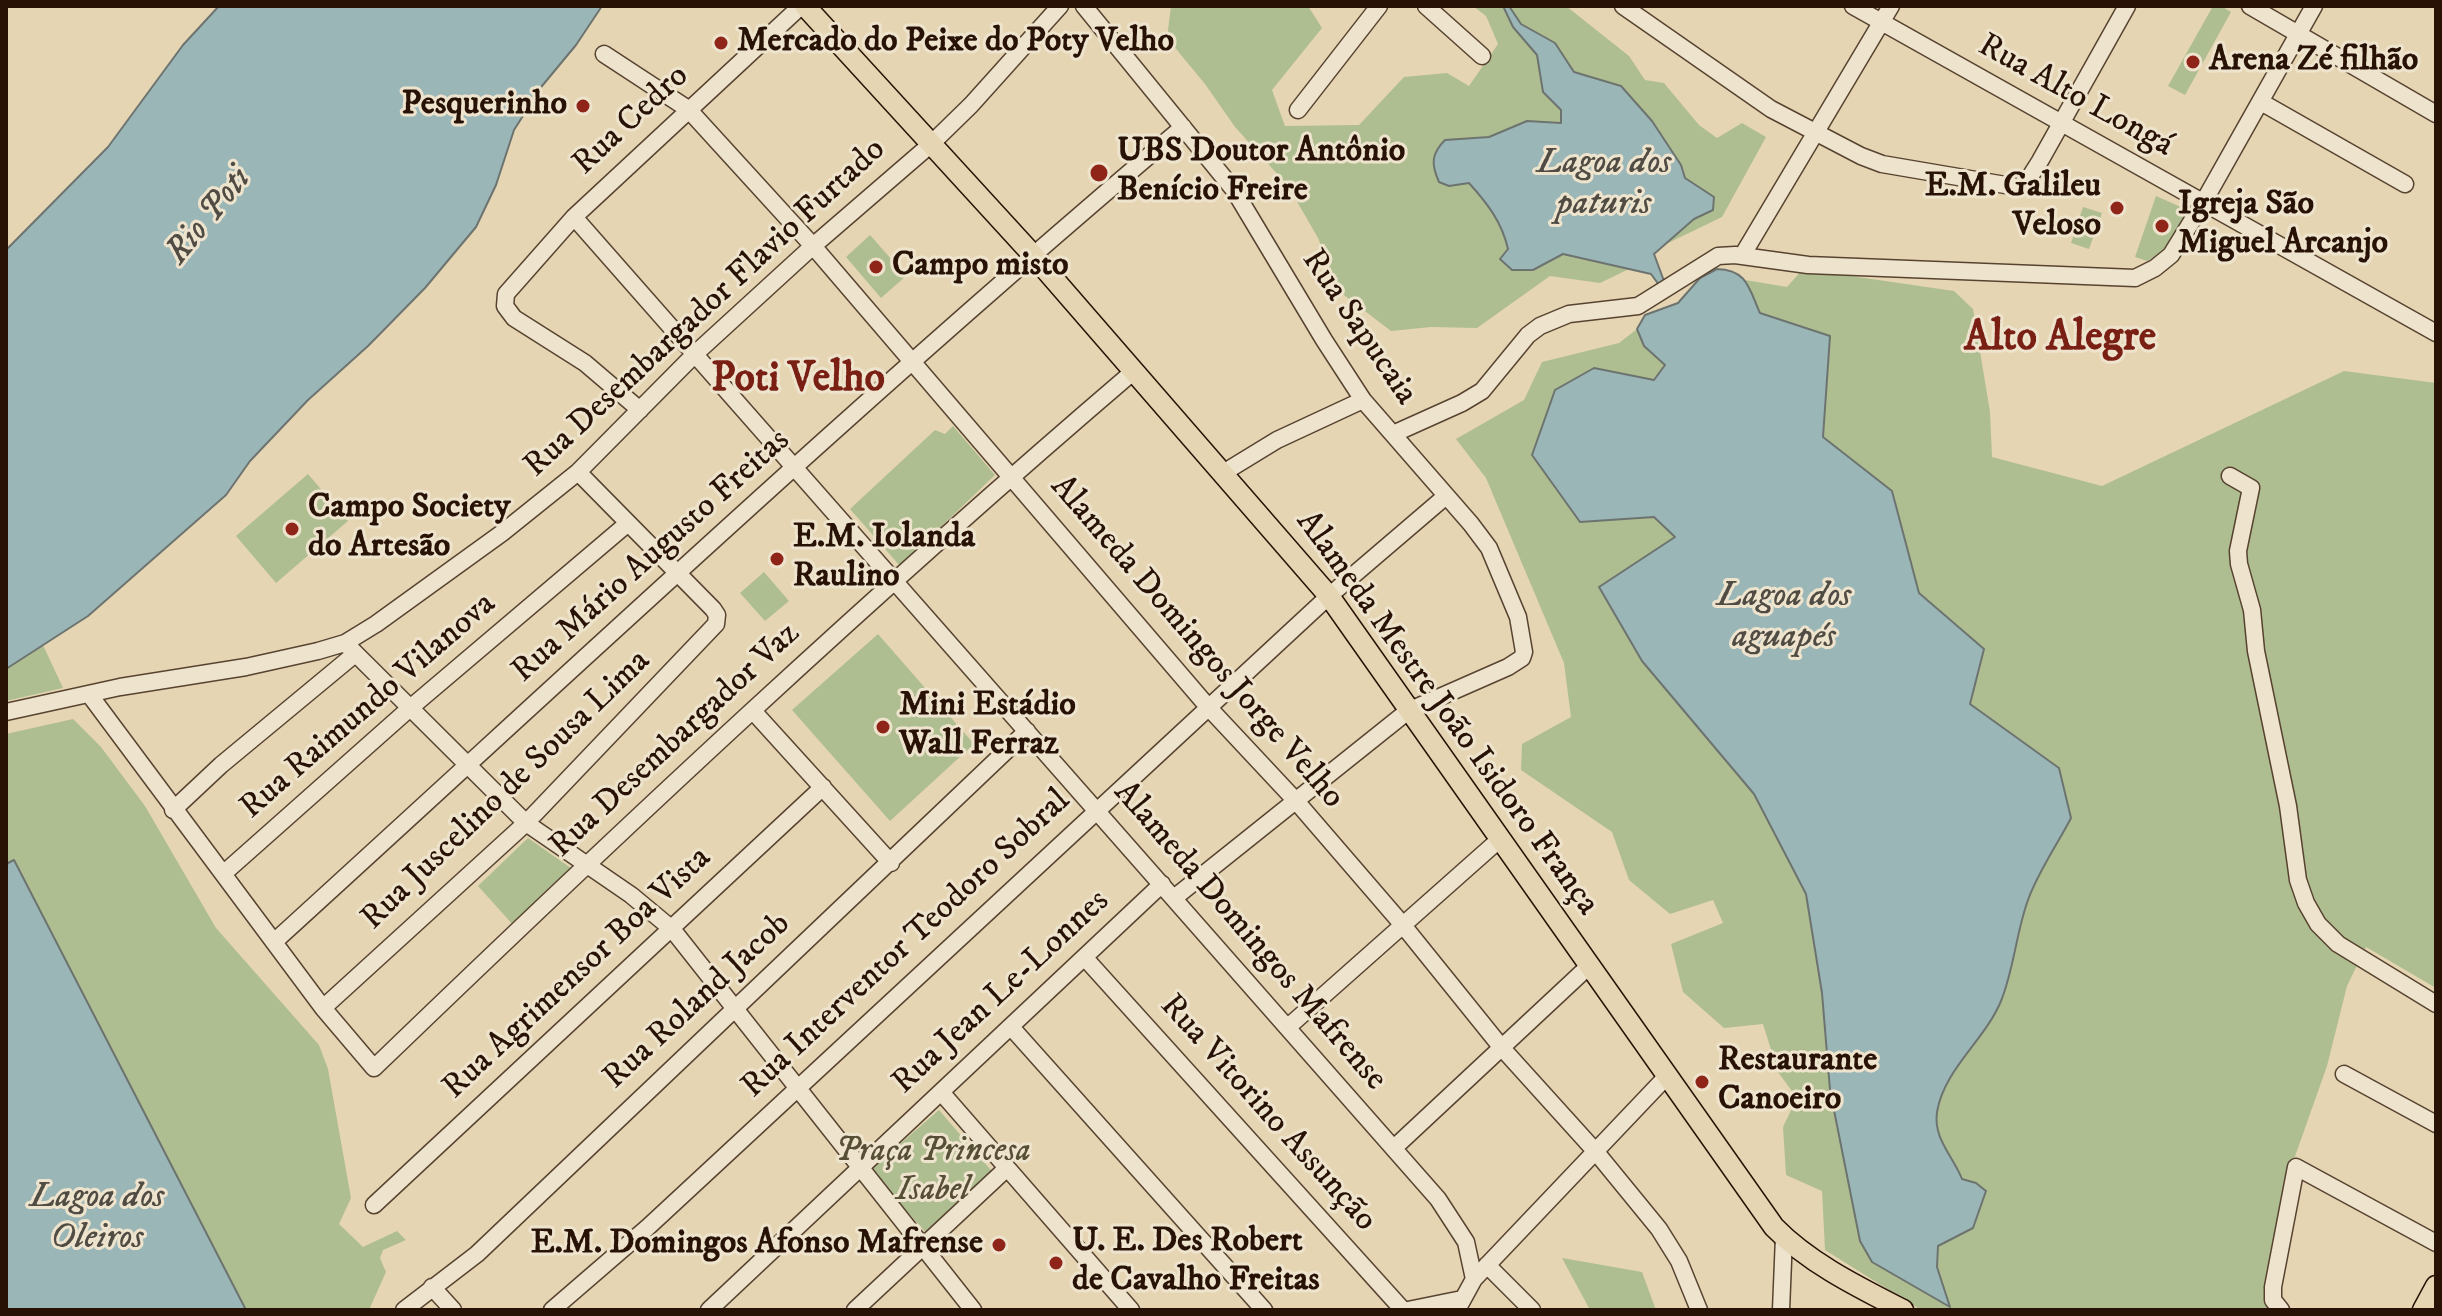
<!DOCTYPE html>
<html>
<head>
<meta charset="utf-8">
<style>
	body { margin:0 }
	#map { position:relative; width:2442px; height:1316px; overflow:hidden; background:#e5d5b3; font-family:"IM FELL DW Pica",serif }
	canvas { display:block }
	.frame { position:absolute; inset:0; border:8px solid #281205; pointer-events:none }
</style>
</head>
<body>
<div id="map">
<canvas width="2442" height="1316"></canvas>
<div class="frame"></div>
</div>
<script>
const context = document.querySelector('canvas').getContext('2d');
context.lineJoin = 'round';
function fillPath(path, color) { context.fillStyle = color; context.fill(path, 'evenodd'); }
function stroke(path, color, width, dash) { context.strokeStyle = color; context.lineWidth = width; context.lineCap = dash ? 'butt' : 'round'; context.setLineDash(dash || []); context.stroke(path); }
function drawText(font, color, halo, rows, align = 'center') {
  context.font = font + ' "IM FELL DW Pica",serif'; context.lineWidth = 6; context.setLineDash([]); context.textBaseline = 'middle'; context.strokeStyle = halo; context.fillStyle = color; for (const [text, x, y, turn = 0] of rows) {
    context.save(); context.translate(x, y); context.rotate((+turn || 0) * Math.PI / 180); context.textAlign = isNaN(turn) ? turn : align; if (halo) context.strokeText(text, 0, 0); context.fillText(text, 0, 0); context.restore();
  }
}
fillPath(new Path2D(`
	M1171 6H1308L1322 28 1272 90 1285 126 1359 125 1404 77 1447 73 1469 86 1498 44 1486 16 1473 6H1566L1629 56 1645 80 1664 83 1699 125 1717 138 1742 123 1766 137 1722 217 1664 245 1714 197 1685 178 1681 165 1621 86 1574 72 1555 44 1543 92 1562 110 1561 123 1527 121 1489 137 1445 140 1449 186 1469 183 1486 201 1504 231 1508 249 1533 270 1562 254 1631 268 1600 283 1550 276 1477 328 1431 327 1391 331 1340 292 1318 238 1288 186 1235 127 1205 84 1167 38Z
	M2213 6H2221L2231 12 2185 95 2168 86Z
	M2156 196 2190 211 2167 251 2147 261 2135 257Z
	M2083 207 2102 213 2089 249 2071 243Z
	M870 235 906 276 881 298 846 257Z
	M1803 269 1954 291 1973 309 1990 412 1992 457 2102 486 2344 371 2436 383V988L2366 947 2347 986 2327 1066 2293 1162 2267 1310H1921L1825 1250 1822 1191 1786 1175 1783 1127 1797 1098 1778 1072 1763 1024 1724 1028 1683 992 1671 944 1723 923 1713 900 1670 914 1629 880 1612 832 1521 770 1522 744 1571 717 1564 663 1486 478 1456 439 1524 400 1542 362 1619 343 1637 329 1644 346 1666 366 1654 380 1594 368 1580 522 1654 517 1676 537 1599 588 1642 661 1754 794 1806 894 1822 993 1830 1090 1949 1306 1937 1267 1938 1246 1973 1228 1986 1191 1976 1183 1962 1179C1953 1156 1933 1139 1937 1112 1944 1069 1985 1040 2001 1001 2014 969 2016 932 2028 900 2038 872 2057 845 2071 818L2059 767 1970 704 1984 649 1919 593 1892 491 1823 437 1830 336 1760 313 1745 280 1787 287Z
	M953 426 995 475 900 566 850 509 935 430 945 434Z
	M308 474 348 521 276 583 236 536Z
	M764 572 789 601 765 621 740 593Z
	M878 634 974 744 890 821 792 710Z
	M43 645 63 688 6 701V669Z
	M73 719 101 747 145 806 216 928 319 1045 328 1069 351 1198 339 1224 363 1247 397 1231 406 1240 383 1250 380 1258 386 1272 369 1310H6V734Z
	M528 838 575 871 515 927 478 886Z
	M939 1110 996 1176 928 1235 870 1170Z
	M1562 1258 1642 1272 1656 1310H1590Z`), '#afbe91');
const water = new Path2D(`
	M219 6H602L576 45 542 86 514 130 496 185 476 227 425 288 368 346 308 400 250 461 226 495 88 616 6 669V250L108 147 183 45Z
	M1503 6H1509L1521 24 1555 43 1574 72 1621 86 1652 121 1681 165 1685 178 1714 197 1713 210 1694 219 1654 254 1664 281 1659 285 1651 274 1563 254 1533 270H1512L1500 259 1508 249C1502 222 1487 203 1469 183L1449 186 1439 182C1431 164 1431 154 1445 140L1489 137 1527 121 1561 123V110L1543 92 1537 55 1513 27Z
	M1717 269C1748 270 1749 289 1760 313L1830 336 1823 437 1892 491 1919 593 1984 649 1970 704 2059 768 2071 818C2057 845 2038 872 2028 900 2016 933 2014 969 2001 1001 1985 1040 1944 1069 1937 1112 1933 1139 1953 1156 1962 1179L1976 1183 1986 1191 1973 1228 1938 1246 1937 1267 1950 1307 1872 1262 1860 1241 1830 1090 1822 993 1806 894 1754 794 1642 661 1599 587 1675 537 1654 517 1580 522 1532 455 1555 390 1594 368 1654 380 1665 365 1644 346 1637 329 1645 315 1678 303 1700 278Z
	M14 860 246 1310H6V864Z`);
fillPath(water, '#9bb6b7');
stroke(water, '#6d7470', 2);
const minor = new Path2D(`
	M1084 6 1234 190 1324 340 1363 400 1471 524 1489 548 1518 617 1524 652 1522 658 1508 667 1408 711 1174 898
	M1426 6 1482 56
	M1623 6 1771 109 1861 156 1882 164 2017 187 2026 183 2040 161 2127 6
	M1853 6 2436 333
	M2250 6 2436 114
	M604 54 688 109 813 246 1209 708 1296 801 1402 924 1502 1048 1596 1152 1659 1229 1679 1261 1699 1310
	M2261 102 2405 184
	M1298 110 1379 6
	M574 217 1438 1199 1466 1242 1474 1279
	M1742 256 1891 6
	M640 410 585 363 514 318 505 306 506 294 574 217 801 6
	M1393 434 1462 403 1482 391 1528 335 1540 326 1569 314 1638 306 1718 256 1735 255 1808 265 2135 278 2155 268 2171 255 2203 203 2314 6
	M1223 473 1277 440 1363 400
	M2230 476 2251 488 2238 551 2239 564 2252 610 2256 651 2288 806 2298 880 2306 903 2318 924 2338 944 2436 1004
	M345 643 526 823 631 895 672 929 973 1310
	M89 694 323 1008 374 1068C621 830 872 595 1134 371
	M753 711 891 863
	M6 712 120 687 246 667 318 651 345 643 376 624 502 533 578 472 696 353 813 246 930 145 971 105 1060 6
	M173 810 221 765 355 654
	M223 874 409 709 627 524
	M274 942C575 668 872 389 1183 127
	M1085 958 1403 1310
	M323 1008 526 823 716 624 717 615 713 609 578 472
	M1011 1027 1264 1310
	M1288 1027 1500 839
	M2344 1074 2436 1124
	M941 1092 1131 1310
	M1395 1147 1589 966
	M374 1205 823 787
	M1487 1265 1532 1310
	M432 1287 453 1310
	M404 1310 477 1254 1027 731
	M552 1310 647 1228 1329 596 1446 496
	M709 1310 1162 884
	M855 1310 1006 1169
	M1408 1310 1462 1299
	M1457 1310 1474 1279 1668 1075
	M1781 1310 1784 1237
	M2281 1310 2273 1300V1287L2296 1167 2436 1243`);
const major = new Path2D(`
	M805 6 1032 254 1329 596 1774 1227C1809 1263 1858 1287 1903 1310
	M2423 1310 2436 1286`);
stroke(minor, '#574330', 19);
stroke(major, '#281205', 23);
stroke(minor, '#eee4ce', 16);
stroke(major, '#e5d5b3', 20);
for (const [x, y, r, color] of [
	[721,43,8,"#8f2418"],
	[2193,62,8,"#8f2418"],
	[583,106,8,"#8f2418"],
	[1099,173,10,"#8f2418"],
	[2117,208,8,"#8f2418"],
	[2162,226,8,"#8f2418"],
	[876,267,8,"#8f2418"],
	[292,529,8,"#8f2418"],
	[777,559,8,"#8f2418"],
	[883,727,8,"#8f2418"],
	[1702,1082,8,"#8f2418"],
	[999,1245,8,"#8f2418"],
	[1056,1263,8,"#8f2418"]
]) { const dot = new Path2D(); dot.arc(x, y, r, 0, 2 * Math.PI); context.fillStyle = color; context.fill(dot); stroke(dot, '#eee4ce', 3); }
drawText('bold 34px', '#281205', '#eee4ce', [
	["Mercado do Peixe do Poty Velho",737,43],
	["Arena Zé filhão",2209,62],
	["Pesquerinho",567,106,"right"],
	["UBS Doutor Antônio",1117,153],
	["Benício Freire",1117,192],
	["E.M. Galileu",2101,188,"right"],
	["Veloso",2101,227,"right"],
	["Igreja São",2178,206],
	["Miguel Arcanjo",2178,245],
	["Campo misto",892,267],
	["Campo Society",308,509],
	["do Artesão",308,548],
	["E.M. Iolanda",793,539],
	["Raulino",793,578],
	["Mini Estádio",899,707],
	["Wall Ferraz",899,746],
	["Restaurante",1718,1062],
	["Canoeiro",1718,1101],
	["U. E. Des Robert",1072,1243],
	["de Cavalho Freitas",1072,1282],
	["E.M. Domingos Afonso Mafrense",983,1245,"right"]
], 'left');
drawText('34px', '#281205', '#eee4ce', [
	["Rua Alto Longá",2075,97,29],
	["Rua Cedro",632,121,-43],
	["Rua Desembargador Flavio Furtado",706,309,-43],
	["Rua Sapucaia",1358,328,56],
	["Rua Mário Augusto Freitas",652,557,-42],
	["Alameda Domingos Jorge Velho",1196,643,49],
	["Rua Raimundo Vilanova",369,707,-41],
	["Alameda Mestre João Isidoro França",1446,714,54],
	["Rua Desembargador Vaz",676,741,-43],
	["Rua Juscelino de Sousa Lima",507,791,-44],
	["Alameda Domingos Mafrense",1249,937,49],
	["Rua Interventor Teodoro Sobral",907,945,-43],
	["Rua Agrimensor Boa Vista",578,974,-43],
	["Rua Jean Le-Lonnes",1002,993,-43],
	["Rua Roland Jacob",698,1002,-43],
	["Rua Vitorino Assunção",1267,1114,48]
]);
drawText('italic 34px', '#574e36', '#eee4ce', [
	["Praça Princesa",933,1153],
	["Isabel",933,1192]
]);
drawText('italic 36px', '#504b43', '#eee4ce', [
	["Lagoa dos",1604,165],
	["paturis",1604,206],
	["Rio Poti",210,217,-51],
	["Lagoa dos",1784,598],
	["aguapés",1784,639],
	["Lagoa dos",97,1199],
	["Oleiros",97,1240]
]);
drawText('bold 42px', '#7a1f14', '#eee4ce', [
	["Alto Alegre",2060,340],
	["Poti Velho",798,381]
]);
</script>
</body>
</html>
